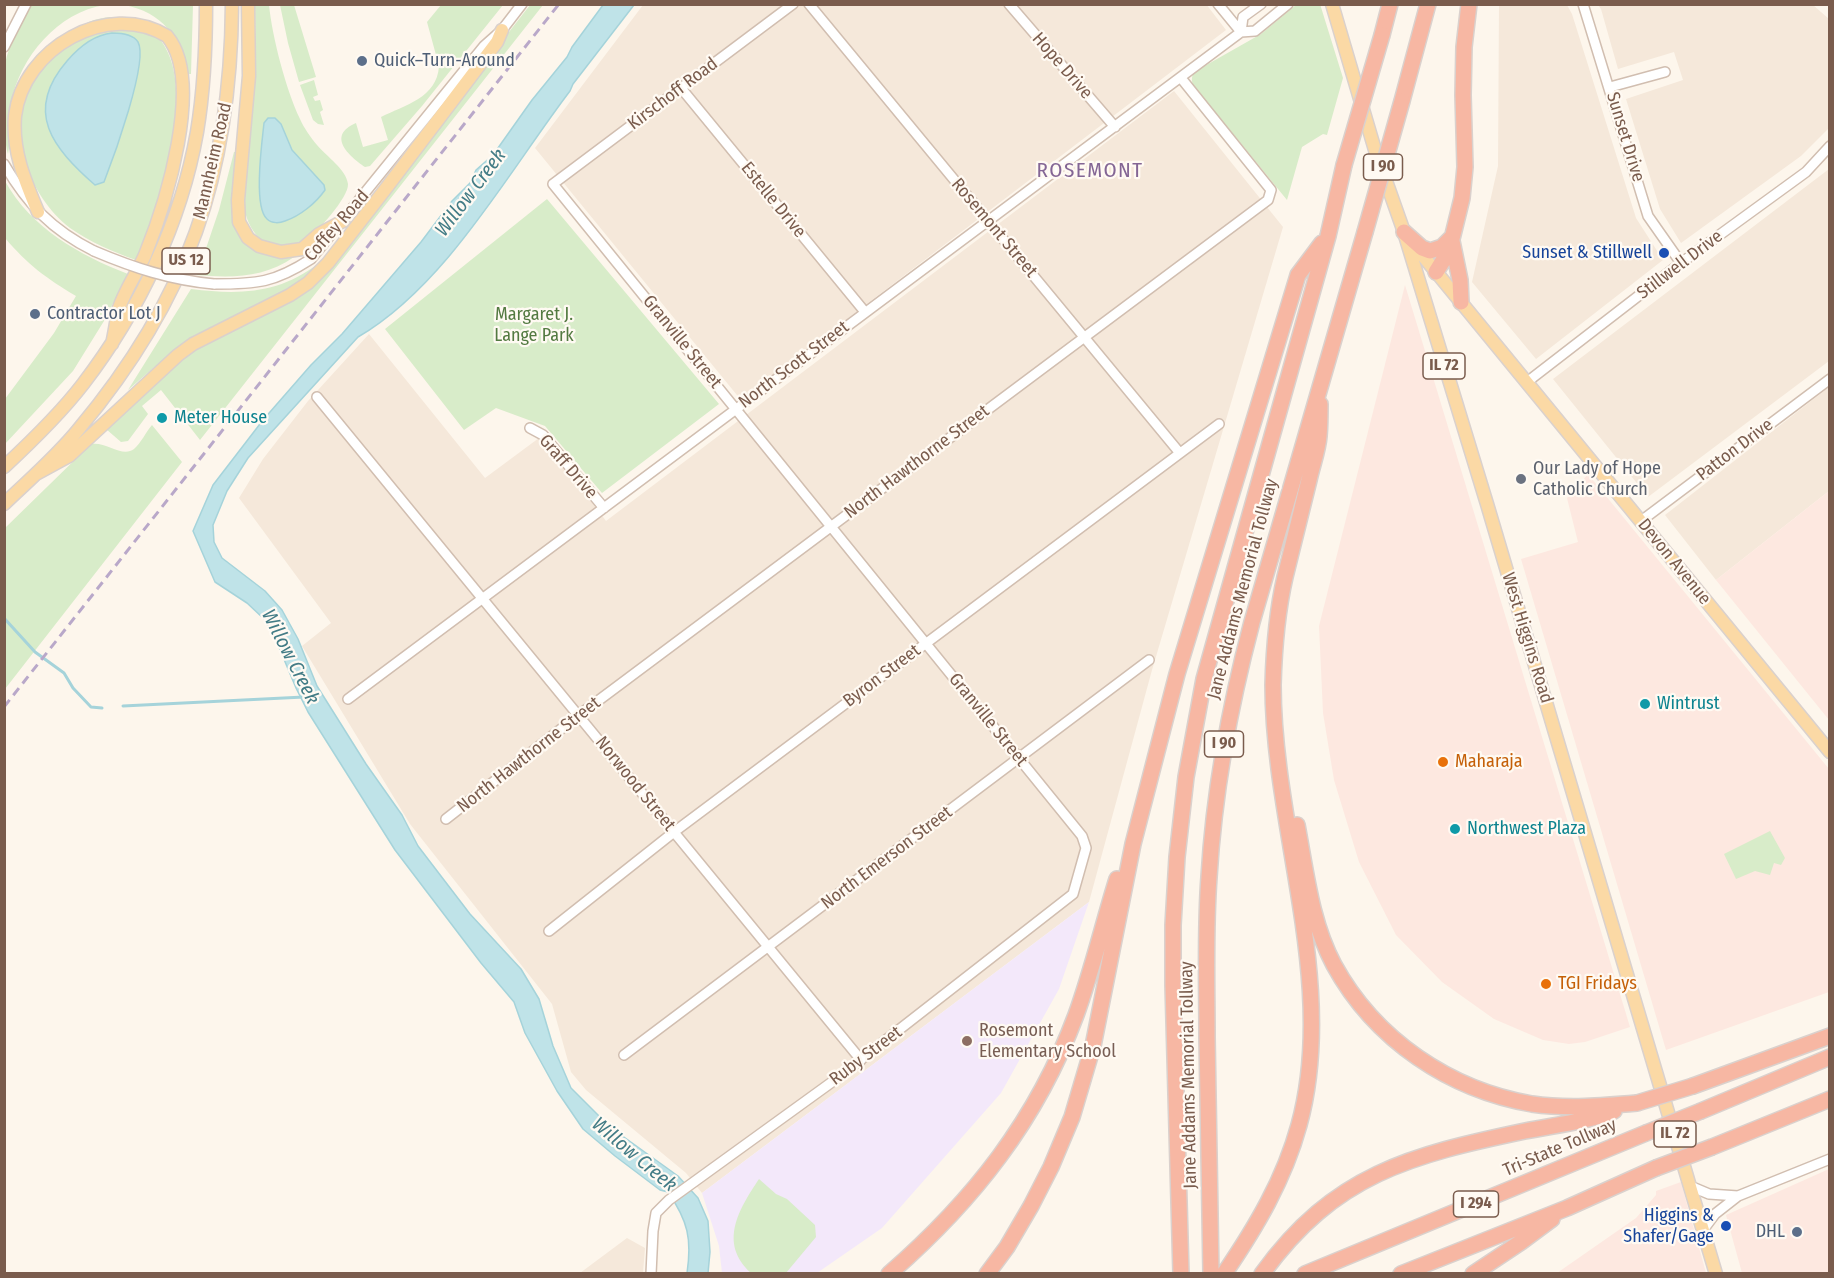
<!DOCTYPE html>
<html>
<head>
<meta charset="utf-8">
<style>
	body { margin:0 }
	#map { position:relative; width:1834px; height:1278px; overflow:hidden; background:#fdf6ec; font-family:"Fira Sans Condensed",sans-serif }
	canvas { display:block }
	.frame { position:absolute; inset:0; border:6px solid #7a5c4d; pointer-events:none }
</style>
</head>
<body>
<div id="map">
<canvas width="1834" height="1278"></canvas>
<div class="frame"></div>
</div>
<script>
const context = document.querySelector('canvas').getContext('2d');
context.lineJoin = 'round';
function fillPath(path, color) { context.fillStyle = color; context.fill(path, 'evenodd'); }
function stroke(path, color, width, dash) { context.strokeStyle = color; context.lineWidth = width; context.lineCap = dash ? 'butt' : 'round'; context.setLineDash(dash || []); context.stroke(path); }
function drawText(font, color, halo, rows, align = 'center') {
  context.font = font + ' "Fira Sans Condensed",sans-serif'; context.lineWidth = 4.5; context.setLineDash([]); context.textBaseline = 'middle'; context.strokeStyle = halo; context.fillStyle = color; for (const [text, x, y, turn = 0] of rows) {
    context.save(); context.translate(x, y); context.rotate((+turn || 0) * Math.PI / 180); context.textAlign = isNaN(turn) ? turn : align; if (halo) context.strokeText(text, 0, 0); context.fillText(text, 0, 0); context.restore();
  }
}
fillPath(new Path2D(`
	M1206 4 1226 30 741 400 535 148 643 5Z
	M1499 5H1567L1572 14 1636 218 1663 260 1536 359 1472 282 1498 166Z
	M1598 5H1813L1829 19V128L1801 156 1681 243 1660 209 1626 99 1683 80 1674 52 1618 69 1601 9Z
	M1174 91 1283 227 1152 670 1089 902 702 1193 686 1173 586 1090 571 1072 552 1004 410 824 302 646 331 623 239 498 263 459 308 401 369 334 485 478 543 435 606 521Z
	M1829 169V361L1648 497 1553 379Z
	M1829 387V491L1716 580 1665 515Z
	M627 1238 645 1248 643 1273H580Z`), '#f5e8da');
fillPath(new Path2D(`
	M1405 285 1630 1027 1585 1042 1569 1044 1543 1040 1494 1019 1442 982 1396 935 1359 862 1334 780 1323 713 1319 626Z
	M1588 474 1829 769V992L1666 1050 1521 559 1578 542 1567 498Z
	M1829 491V720L1716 580Z
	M1829 1169V1273H1742L1726 1215Z
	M1681 1182 1706 1273H1557L1636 1218 1656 1195V1191Z`), '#fde8e0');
fillPath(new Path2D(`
	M1089 902 1059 989 1001 1093 882 1228 817 1273H722L719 1246 702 1193Z`), '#f3e8fa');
fillPath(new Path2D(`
	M1320 4 1343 78 1327 135 1323 134 1302 147 1287 200 1203 97C1196 89 1188 83 1194 72L1261 34 1296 5Z
	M32 5H105C58 12 20 57 11 103 8 118 11 143 8 154 3 136 1 83 5 64 9 43 21 23 32 5Z
	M124 5H193L191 74H187C181 37 162 12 124 5Z
	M255 5H269C272 36 286 90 300 119 304 128 311 138 317 145 327 157 346 169 348 184 349 197 316 234 305 241 268 260 242 230 244 195L256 62Z
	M280 5H294L316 77 299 82 288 43Z
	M441 5H503L422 106 370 166 365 167C349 156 326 136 356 123L363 147 388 140 381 117C405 105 437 98 439 66L427 22Z
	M530 5H543L200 440 161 390 142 406 148 414 128 441 121 442 106 429C133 404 162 371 193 352 230 330 271 314 308 290Z
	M110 17C225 22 161 200 136 260 113 252 90 242 70 228 28 195 8 135 30 85 34 75 43 67 49 59 67 36 79 20 110 17Z
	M314 80 318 95 313 97 315 101 320 100 323 110 320 112 324 125 318 124 313 120 300 85Z
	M234 152H237C233 186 223 214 247 242 259 256 275 258 294 257 264 278 232 278 197 275L219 210Z
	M5 181C31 228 79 255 128 274L104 321 73 371 5 444V399L54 333 76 296C46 278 28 265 5 238Z
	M547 199 719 404 602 493 545 426 496 408 464 430 385 329Z
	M319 263 321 266 303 282 197 336 172 352 128 390 191 289C240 295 279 294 319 263Z
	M152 425 182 462 5 689V528L91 444C106 441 122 458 134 449 141 443 146 432 152 425Z
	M1770 831 1785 858 1781 865 1774 863 1770 875 1755 871 1736 879 1724 854Z
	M759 1179 776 1194 787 1199 815 1225 816 1237 786 1273H751C718 1243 739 1209 759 1179Z`), '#d8ecc9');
const water = new Path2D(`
	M603 5H634L573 84 570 91C509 171 446 286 358 337L248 458 227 491 213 525 214 542 222 558 265 591 282 610 298 639 317 686 366 764 402 815 418 846 470 914 521 969 539 999 553 1046 571 1088 610 1127 678 1176 698 1198 708 1221 710 1252 708 1273H687C692 1239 688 1221 668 1192L660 1190 615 1156 583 1129 557 1091 525 1033 514 1002 481 963 395 850 308 712 296 688 278 645 264 619 247 603 215 582 193 531 213 485 263 420 311 365 342 334 421 242 452 201 470 183 476 170 493 155 532 100 567 57 572 47Z
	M112 33C121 33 133 34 138 42 149 61 113 159 104 182L95 185C53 148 23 112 67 61 79 47 93 35 112 33Z
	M268 118H275L281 124 292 150 324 185 325 190C316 203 300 216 285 221 280 223 272 224 267 219 253 207 262 142 264 123Z`);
fillPath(water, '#bfe3e8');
stroke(water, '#a5d3da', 1.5);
stroke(new Path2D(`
	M4 618 35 652 64 673 73 688 91 707 102 708
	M123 706 304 697`), '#a5d3da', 3);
const minor = new Path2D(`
	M809 4 1179 452
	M1009 4 1115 127
	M1218 4 1241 32
	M1583 4 1648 216 1681 263
	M1241 32 1243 17 1261 4
	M4 47 26 4
	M1610 87 1665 72
	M681 88 865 312
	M4 164C28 205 52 230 94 251
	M214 284C257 284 274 283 311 259L484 46 502 30 522 4
	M1527 382 1681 263 1806 172 1830 146
	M317 397 861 1060
	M530 428 543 435 604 508
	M1641 521 1830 379
	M348 699 1241 32 1255 31 1288 4
	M446 819 579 715 1268 200 1271 190 1181 78
	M549 931 674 832 1219 424
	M624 1055 1149 660
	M1690 1186 1709 1194 1738 1196
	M1703 1230 1715 1214 1738 1196 1830 1159
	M651 1274 653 1231 656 1213 669 1200 832 1082 1073 894 1086 848 1082 836 553 184 793 4`);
const major = new Path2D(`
	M248 4 249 76 238 200 239 222 248 238 259 246 281 252 302 249 319 234 343 221
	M1332 4 1375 150 1404 232 1487 504 1716 1274
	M38 212C25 181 12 151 15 116 23 48 108 0 167 36 205 81 165 206 145 255 137 273 125 290 119 308 116 320 115 332 112 344
	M1414 245 1830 752
	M4 467C32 441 60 414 83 384 139 311 181 223 197 132 204 90 206 47 206 4
	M36 474 69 456 178 355 193 344 290 295 308 283 328 263 387 187 497 42 502 30
	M4 504C29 480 56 457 78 430 188 299 231 175 232 4`);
const highway = new Path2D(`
	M1382 35 1390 4
	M1402 101 1428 4
	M1404 232 1422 248 1430 251 1442 247 1451 238
	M1452 241 1460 280 1461 302
	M1436 272 1449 251 1462 198 1465 167 1463 95 1464 47 1469 4
	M1297 825C1306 872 1311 922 1334 965 1375 1040 1450 1090 1532 1104 1567 1109 1603 1106 1637 1103
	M1693 1086 1830 1036
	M1701 1111 1830 1057
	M1712 1147 1830 1099
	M889 1274C973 1201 1037 1120 1076 1015 1092 971 1103 924 1117 879
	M987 1274 1007 1247 1031 1206 1051 1167 1072 1117 1093 1046 1133 844 1177 674 1298 275 1322 243
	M1181 1274 1173 985V925L1177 857 1186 777 1204 679 1328 236 1344 165
	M1211 1274C1210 1195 1208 1116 1207 1037 1207 983 1205 930 1209 877 1214 791 1230 705 1252 622L1365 232
	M1224 1274C1256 1227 1284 1180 1299 1125 1338 983 1273 829 1273 685 1274 648 1277 612 1285 577 1293 544 1301 512 1309 480 1312 466 1318 450 1319 436 1320 425 1320 415 1320 404
	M1262 1274C1334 1174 1411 1155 1525 1131 1554 1125 1587 1122 1614 1111
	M1305 1274 1646 1133
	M1401 1274 1567 1208 1656 1168
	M1473 1274 1521 1242 1552 1219`);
stroke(minor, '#d1beb0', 12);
stroke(major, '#dad1cd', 15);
stroke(highway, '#dad1cd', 18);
stroke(minor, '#fff', 9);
stroke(major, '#fbd9a5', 12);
stroke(highway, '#f7b7a3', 15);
stroke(new Path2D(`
	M4 707 559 4`), '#b9a8c9', 3, [9, 6]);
const minorBridge = new Path2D(`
	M94 251C134 268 171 280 214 284`);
const highwayBridge = new Path2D(`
	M1344 165 1382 35
	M1365 232 1402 101
	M1637 1103 1693 1086
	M1646 1133 1701 1111
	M1656 1168 1712 1147`);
stroke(minorBridge, '#d1beb0', 12, []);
stroke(highwayBridge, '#dad1cd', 18, []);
stroke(minorBridge, '#fff', 9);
stroke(highwayBridge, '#f7b7a3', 15);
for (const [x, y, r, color] of [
	[362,61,6,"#5c6f8a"],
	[1664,253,6,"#1a4fb4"],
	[35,314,6,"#5c6f8a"],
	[162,418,6,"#0f9aa8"],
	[1521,479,6,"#6b7280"],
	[1645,704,6,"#0f9aa8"],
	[1443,762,6,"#e8710a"],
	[1455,829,6,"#0f9aa8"],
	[1546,984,6,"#e8710a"],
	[967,1041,6,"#8d6e63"],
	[1726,1226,6,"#1a4fb4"],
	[1797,1232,6,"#5c6f8a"]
]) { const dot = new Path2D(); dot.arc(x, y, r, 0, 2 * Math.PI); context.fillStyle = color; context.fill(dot); stroke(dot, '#fffaf3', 2); }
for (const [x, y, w] of [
	[1383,167,39],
	[186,261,48],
	[1444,366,42],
	[1224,744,39],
	[1675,1134,42],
	[1476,1204,45]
]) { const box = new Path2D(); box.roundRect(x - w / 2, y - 13, w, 26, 4.5); context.fillStyle = '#fffaf3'; context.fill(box); stroke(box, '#7a5c4d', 1.5); }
drawText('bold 16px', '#7a5c4d', null, [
	["I 90",1383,167],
	["US 12",186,261],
	["IL 72",1444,366],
	["I 90",1224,744],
	["IL 72",1675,1134],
	["I 294",1476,1204]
]);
drawText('18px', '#4e5e75', '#fffaf3', [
	["Quick–Turn-Around",374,61],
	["Contractor Lot J",47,314],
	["DHL",1785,1232,"right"]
], 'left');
drawText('18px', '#7a5c4d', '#fffaf3', [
	["Hope Drive",1062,66,49],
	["Kirschoff Road",673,94,-37],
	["Sunset Drive",1625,137,73],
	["Mannheim Road",213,161,-77],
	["Estelle Drive",773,200,51],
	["Coffey Road",337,226,-49],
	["Rosemont Street",994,228,50],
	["Stillwell Drive",1680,265,-37],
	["Granville Street",682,342,51],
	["North Scott Street",794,365,-37],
	["Patton Drive",1735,450,-37],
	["North Hawthorne Street",917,462,-37],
	["Graff Drive",568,467,49],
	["Devon Avenue",1674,562,51],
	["Jane Addams Memorial Tollway",1243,589,-75],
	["West Higgins Road",1527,638,73],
	["Byron Street",882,676,-37],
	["Granville Street",988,720,51],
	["North Hawthorne Street",529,755,-38],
	["Norwood Street",635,784,51],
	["North Emerson Street",887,858,-37],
	["Ruby Street",866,1056,-37],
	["Jane Addams Memorial Tollway",1189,1075,-91],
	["Tri-State Tollway",1560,1148,-23]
]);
drawText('18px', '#164399', '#fffaf3', [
	["Sunset & Stillwell",1652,253],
	["Higgins &",1714,1216],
	["Shafer/Gage",1714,1237]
], 'right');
drawText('18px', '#537a41', '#fffaf3', [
	["Margaret J.",534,315],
	["Lange Park",534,336]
]);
drawText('18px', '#0d838f', '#fffaf3', [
	["Meter House",174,418],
	["Wintrust",1657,704],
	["Northwest Plaza",1467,829]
], 'left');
drawText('18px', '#5b616d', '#fffaf3', [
	["Our Lady of Hope",1533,469],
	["Catholic Church",1533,490]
], 'left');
drawText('18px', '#c56008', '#fffaf3', [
	["Maharaja",1455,762],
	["TGI Fridays",1558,984]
], 'left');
drawText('18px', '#785e54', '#fffaf3', [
	["Rosemont",979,1031],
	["Elementary School",979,1052]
], 'left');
drawText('italic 20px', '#437c86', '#fffaf3', [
	["Willow Creek",471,193,-53],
	["Willow Creek",290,657,63],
	["Willow Creek",634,1155,40]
]);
context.letterSpacing = '1.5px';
drawText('21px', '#846695', '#fffaf3', [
	["ROSEMONT",1090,171]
]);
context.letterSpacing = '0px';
</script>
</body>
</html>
